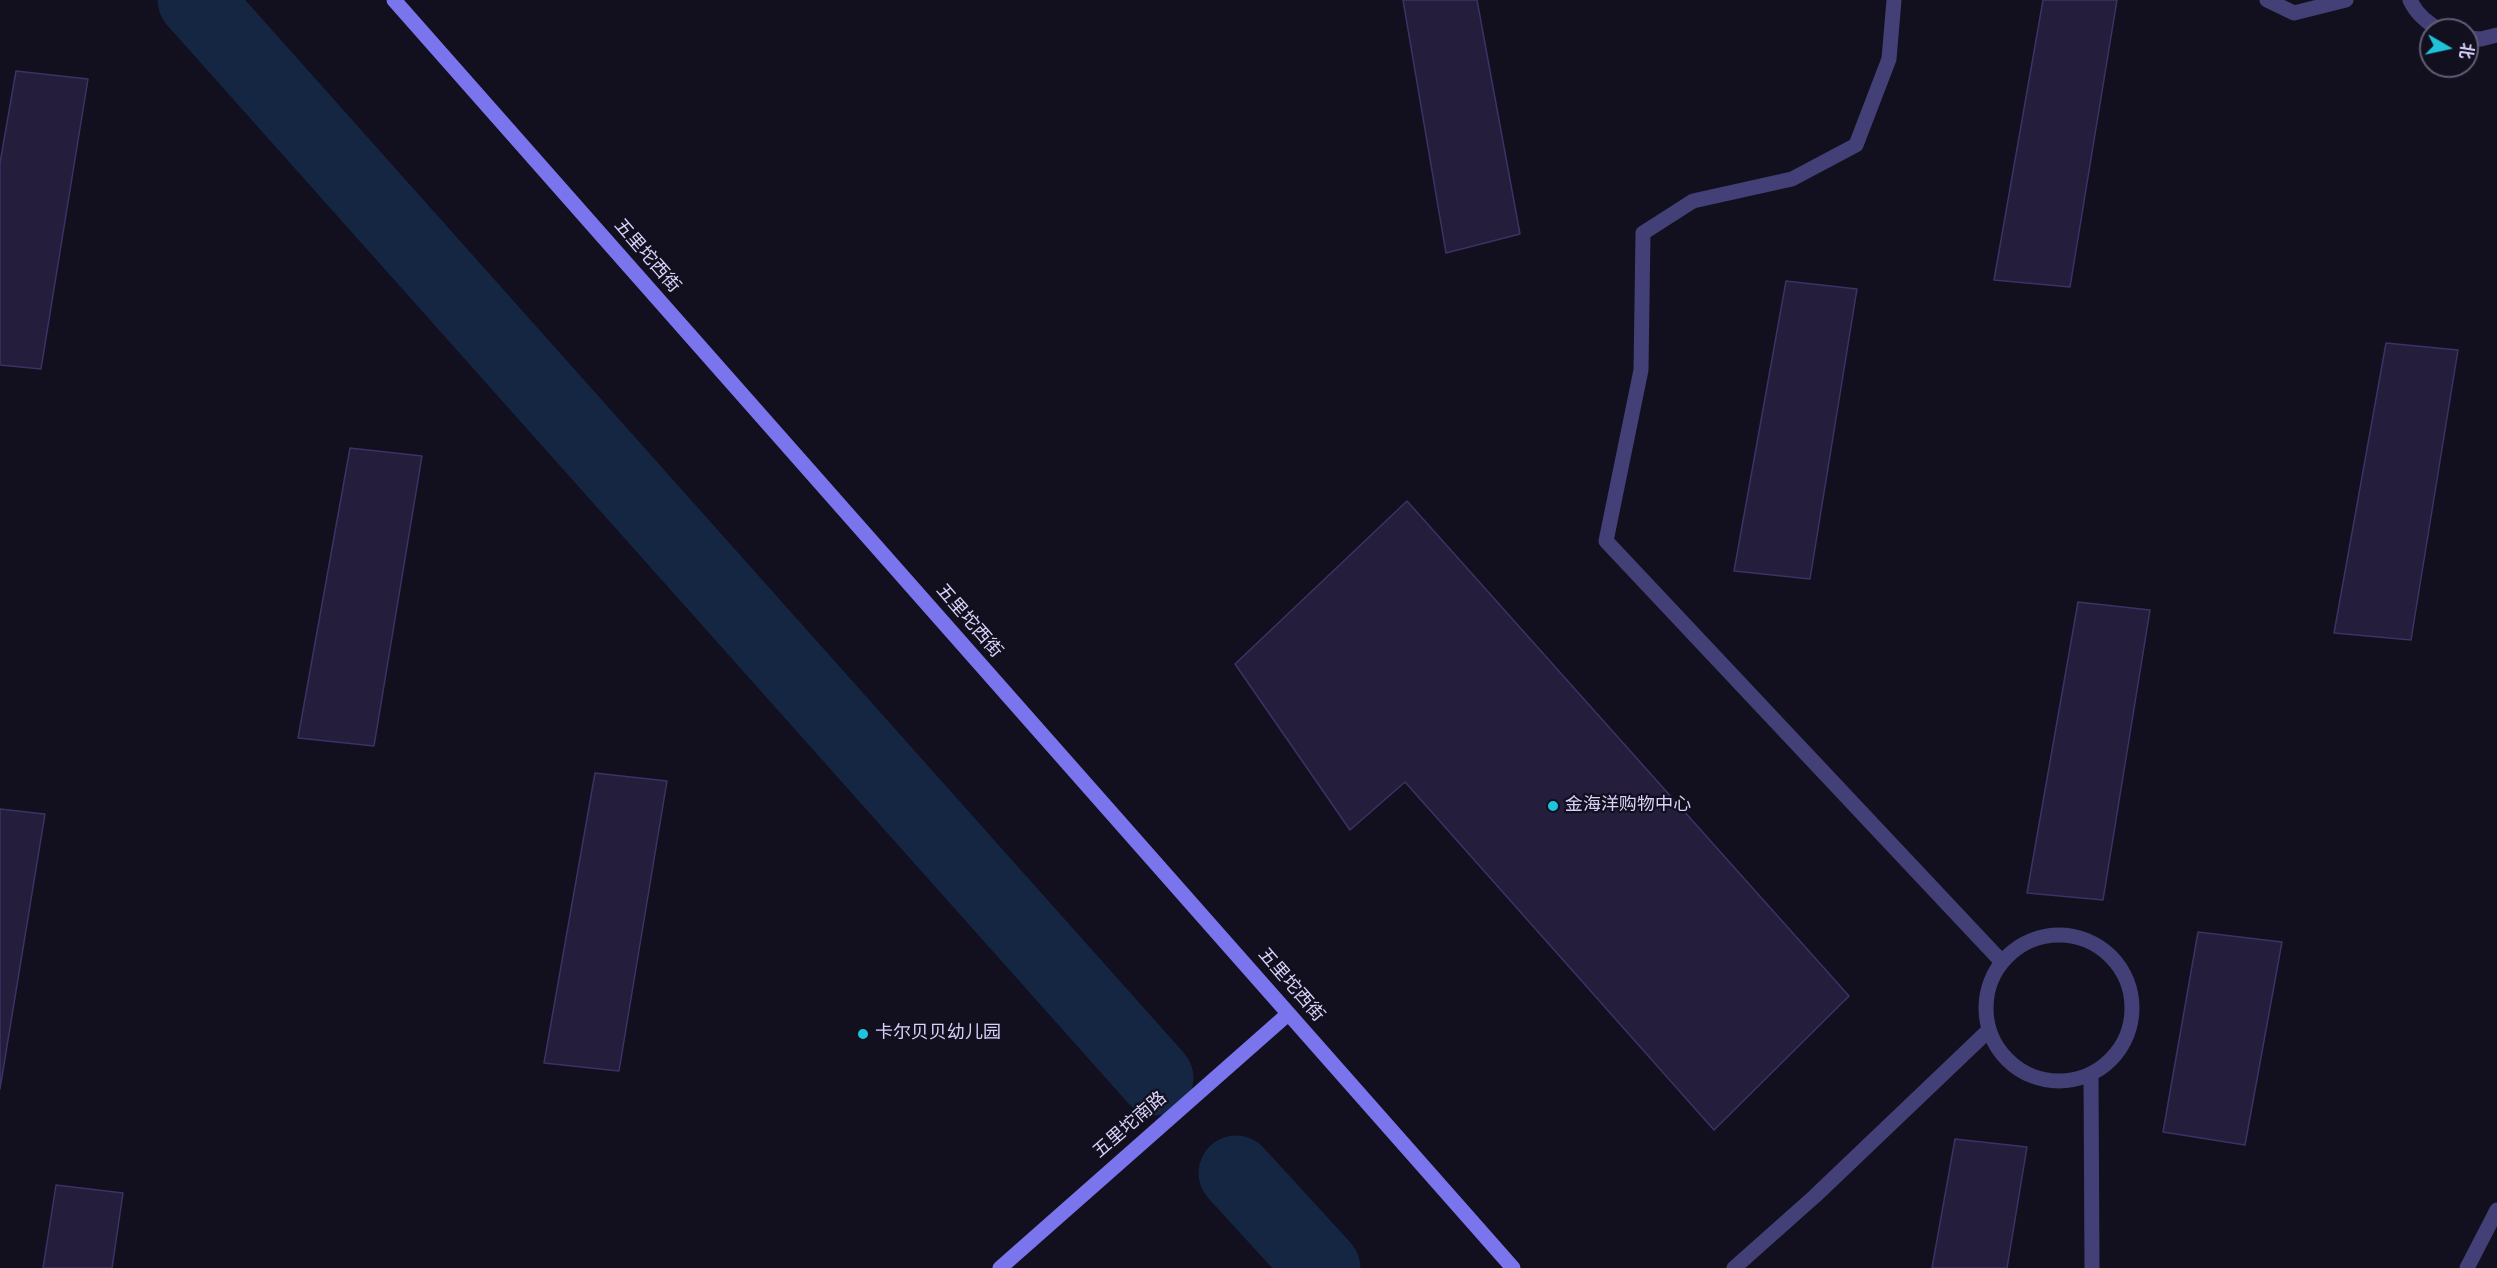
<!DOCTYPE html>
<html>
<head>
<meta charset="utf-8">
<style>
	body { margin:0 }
	#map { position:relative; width:2497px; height:1268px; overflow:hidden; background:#120f1e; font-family:Overpass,"Noto Sans SC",sans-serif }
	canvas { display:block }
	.north { position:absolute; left:2419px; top:18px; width:60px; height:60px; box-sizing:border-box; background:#120f1e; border:2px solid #615d76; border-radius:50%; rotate:99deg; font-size:16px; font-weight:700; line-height:24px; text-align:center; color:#d7d2f9 }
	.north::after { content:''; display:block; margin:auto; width:21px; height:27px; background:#1dc4da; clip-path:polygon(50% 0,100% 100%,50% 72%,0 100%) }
</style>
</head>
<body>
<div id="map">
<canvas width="2497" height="1268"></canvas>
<div class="north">北</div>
</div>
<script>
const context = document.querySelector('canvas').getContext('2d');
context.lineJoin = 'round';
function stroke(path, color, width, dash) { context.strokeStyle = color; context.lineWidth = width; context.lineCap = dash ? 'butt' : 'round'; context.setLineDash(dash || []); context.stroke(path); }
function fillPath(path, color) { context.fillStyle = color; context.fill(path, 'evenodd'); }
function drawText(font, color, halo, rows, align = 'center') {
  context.font = font + ' Overpass,"Noto Sans SC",sans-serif'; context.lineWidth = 4.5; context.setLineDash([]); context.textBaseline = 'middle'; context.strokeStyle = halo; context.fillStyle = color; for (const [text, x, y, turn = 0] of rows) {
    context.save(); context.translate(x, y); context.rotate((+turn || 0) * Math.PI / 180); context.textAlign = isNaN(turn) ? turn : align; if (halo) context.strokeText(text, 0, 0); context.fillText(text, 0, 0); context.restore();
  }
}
stroke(new Path2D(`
	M195 0 1156 1078
	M1236 1173 1323 1268`), '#152642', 75);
const building = new Path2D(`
	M1403 0H1477L1520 234 1446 253Z
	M2043 0H2117L2070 287 1994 280Z
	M16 71 88 79 41 369 0 365V163Z
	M1786 281 1857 289 1810 579 1734 571Z
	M2386 343 2458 350 2411 640 2334 633Z
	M350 448 422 456 374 746 298 738Z
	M1407 501 1849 996 1714 1130 1405 782 1350 830 1235 664Z
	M2078 602 2150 610 2103 900 2027 893Z
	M595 773 667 781 619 1071 544 1063Z
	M0 809 45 814 0 1089Z
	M2198 932 2282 942 2245 1145 2163 1132Z
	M1955 1139 2027 1147 2007 1268H1932Z
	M56 1185 123 1193 112 1268H43Z`);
fillPath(building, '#241d3c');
stroke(building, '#3d3265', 1.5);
stroke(new Path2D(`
	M1894 0 1889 59 1856 145 1792 179 1693 201 1643 233 1641 370 1606 541 2002 962
	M2267 0 2294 13 2346 0
	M2410 0C2416 13 2428 24 2441 30
	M2467 38 2481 39 2497 35
	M1986 1008a73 73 0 1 1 146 0a73 73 0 1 1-146 0Z
	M2091 1075 2092 1268
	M1734 1268 1815 1196 1989 1030
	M2467 1268 2497 1210`), '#434077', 15);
stroke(new Path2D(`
	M394 0 1513 1268
	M1000 1268 1288 1014`), '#7a75ed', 15);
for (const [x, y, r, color] of [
	[1553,806,6,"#1dc4da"],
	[863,1034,6,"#1dc4da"]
]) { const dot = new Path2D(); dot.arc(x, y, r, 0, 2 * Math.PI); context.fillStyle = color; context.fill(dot); stroke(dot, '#120f1e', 2); }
drawText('18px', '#d7d2f9', '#120f1e', [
	["五里坨西街",646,257,49],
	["五里坨西街",968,622,49],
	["五里坨西街",1290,986,49],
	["五里坨南路",1131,1126,-41]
]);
drawText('18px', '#d7d2f9', '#120f1e', [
	["金海洋购物中心",1565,806],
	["卡尔贝贝幼儿园",875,1034]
], 'left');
</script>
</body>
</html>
